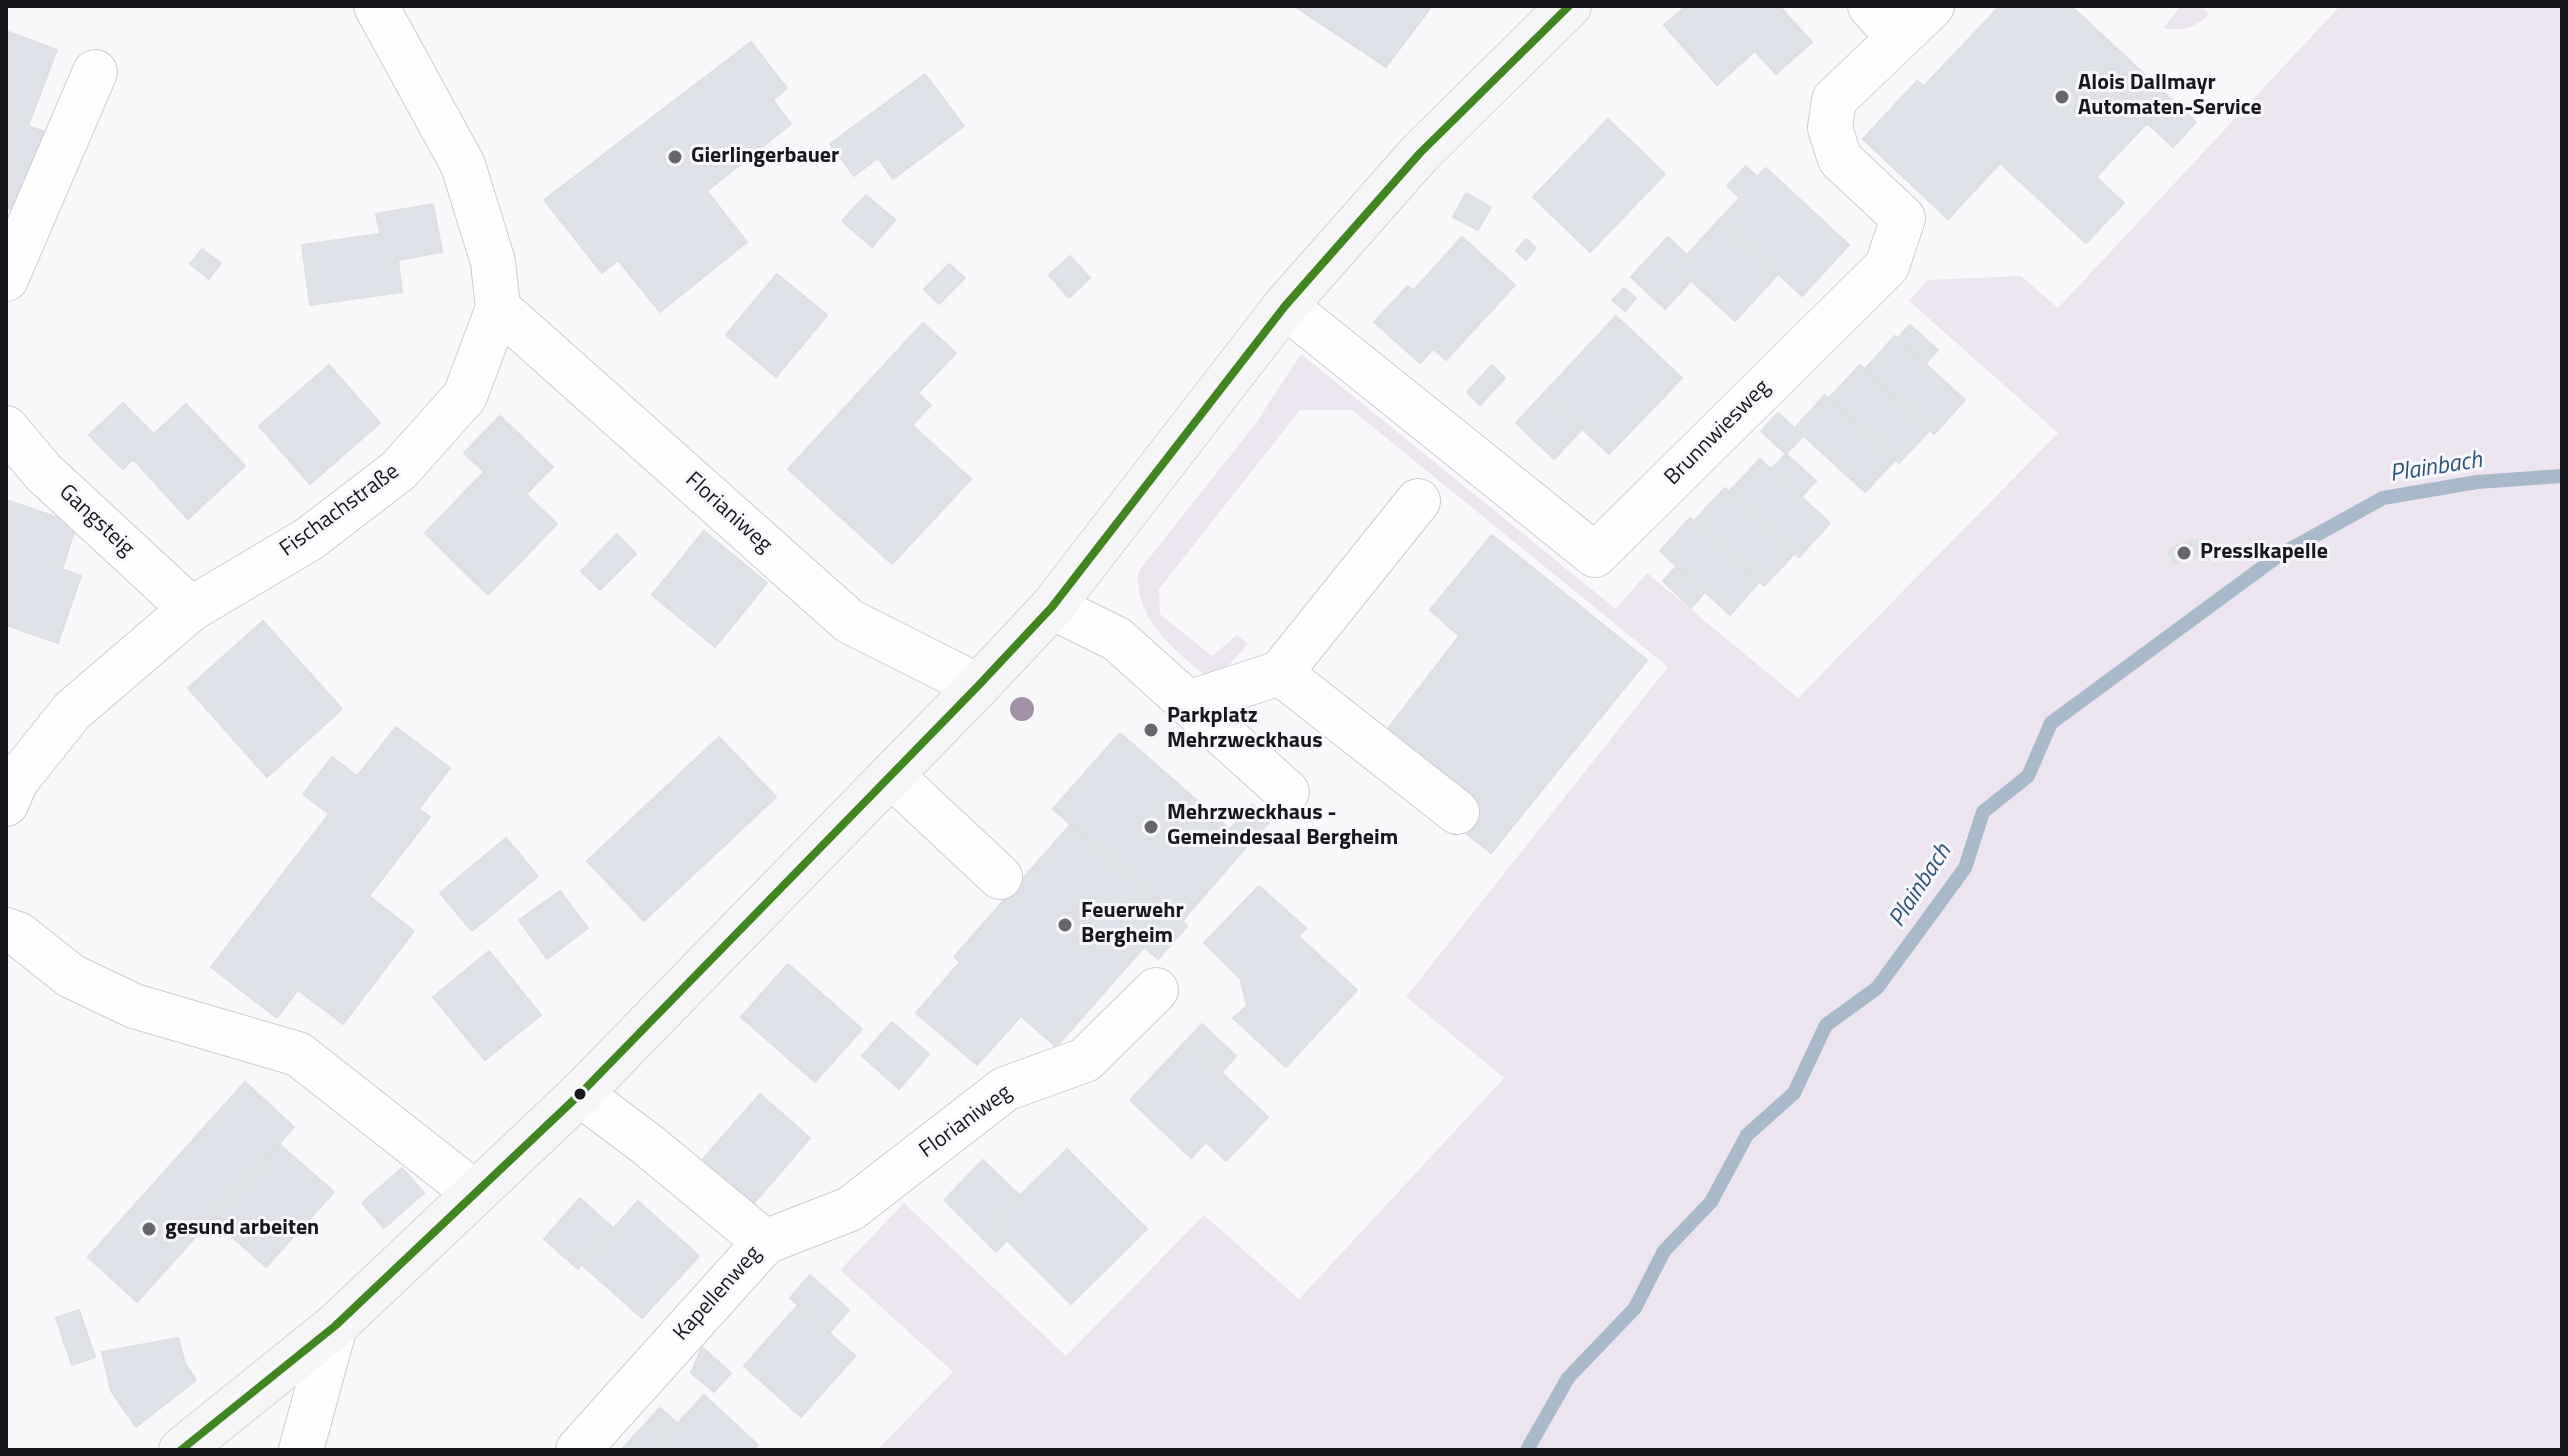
<!DOCTYPE html>
<html>
<head>
<meta charset="utf-8">
<style>
	body { margin:0 }
	#map { position:relative; width:2568px; height:1456px; overflow:hidden; background:#f9f9fb; font-family:"Titillium Web",sans-serif }
	canvas { display:block }
	.frame { position:absolute; inset:0; border:8px solid #17171d; pointer-events:none }
</style>
</head>
<body>
<div id="map">
<canvas width="2568" height="1456"></canvas>
<div class="frame"></div>
</div>
<script>
const context = document.querySelector('canvas').getContext('2d');
context.lineJoin = 'round';
function fillPath(path, color) { context.fillStyle = color; context.fill(path, 'evenodd'); }
function stroke(path, color, width, dash) { context.strokeStyle = color; context.lineWidth = width; context.lineCap = dash ? 'butt' : 'round'; context.setLineDash(dash || []); context.stroke(path); }
function drawText(font, color, halo, rows, align = 'center') {
  context.font = font + ' "Titillium Web",sans-serif'; context.lineWidth = 6; context.setLineDash([]); context.textBaseline = 'middle'; context.strokeStyle = halo; context.fillStyle = color; for (const [text, x, y, turn = 0] of rows) {
    context.save(); context.translate(x, y); context.rotate((+turn || 0) * Math.PI / 180); context.textAlign = isNaN(turn) ? turn : align; if (halo) context.strokeText(text, 0, 0); context.fillText(text, 0, 0); context.restore();
  }
}
fillPath(new Path2D(`
	M2181 6H2201L2209 14C2195 28 2182 32 2163 28Z
	M2340 6H2562V1450H877L953 1372 840 1270 904 1203 1066 1356 1204 1215 1299 1299 1504 1078 1406 997 1668 667 1352 410H1300L1159 589 1160 614 1212 656 1237 635 1248 644 1221 674 1205 676C1171 645 1136 622 1138 572L1256 423 1301 354 1616 609 1647 573 1798 698 2058 433 1909 301 1928 280 2021 276 2058 308Z`), '#ece5ef');
stroke(new Path2D(`
	M1527 1450 1568 1378 1635 1308 1664 1251 1711 1202 1747 1135 1794 1093 1826 1025 1877 988 1965 868 1983 812 2028 776 2051 723 2278 556 2383 498 2477 482 2562 476`), '#a8b9c9', 14);
const building = new Path2D(`
	M1294 6H1432L1386 67Z
	M1686 6H1779L1812 42 1776 74 1755 51 1717 85 1664 25Z
	M2000 6H2071L2196 122 2173 147 2147 123 2096 177 2124 203 2086 243 2000 163 1948 219 1863 139 1917 81 1924 86Z
	M6 31 57 50 28 126 53 135 24 214 6 207Z
	M751 42 787 88 773 100 791 124 707 191 747 242 660 312 618 260 602 273 544 200Z
	M925 74 964 126 893 179 878 158 854 176 830 144Z
	M1608 119 1665 174 1590 252 1533 197Z
	M1746 166 1757 177 1766 168 1849 245 1802 296 1719 220 1740 198 1727 186Z
	M1466 193 1491 207 1478 230 1453 217Z
	M866 195 895 220 872 247 842 221Z
	M433 204 442 252 398 260 402 292 310 305 302 245 380 234 376 214Z
	M1719 220 1778 274 1735 321 1676 267Z
	M1462 237 1515 285 1446 360 1433 349 1420 363 1374 322 1408 286 1413 291Z
	M1668 237 1687 255 1676 267 1691 281 1665 309 1631 277Z
	M1526 239 1536 248 1526 260 1516 251Z
	M202 249 221 263 209 279 190 264Z
	M1070 256 1090 278 1069 298 1049 275Z
	M949 264 965 278 939 304 924 289Z
	M777 274 827 315 776 377 726 335Z
	M1624 288 1636 298 1625 311 1612 300Z
	M1616 316 1682 378 1609 454 1544 393Z
	M923 323 956 353 918 393 931 405 912 425 971 479 892 564 788 469Z
	M1910 325 1938 350 1925 364 1897 339Z
	M1895 336 1965 400 1934 434 1864 370Z
	M329 365 380 423 310 484 259 426Z
	M1492 365 1505 378 1480 405 1467 392Z
	M1860 365 1930 430 1899 463 1829 398Z
	M1544 393 1582 429 1554 459 1516 423Z
	M1825 395 1895 460 1865 492 1795 428Z
	M123 403 154 434 186 404 245 466 188 519 133 459 123 469 89 435Z
	M1778 413 1803 436 1786 454 1761 431Z
	M500 416 553 467 526 494 557 524 488 595 425 533 484 472 464 453Z
	M1786 454 1816 481 1801 497 1771 469Z
	M1760 459 1830 523 1799 557 1729 492Z
	M1725 488 1795 553 1764 586 1694 521Z
	M6 500 77 524 62 569 81 576 58 643 6 625Z
	M1690 518 1760 581 1730 615 1660 551Z
	M704 531 767 583 715 647 652 595Z
	M617 534 636 554 600 590 581 571Z
	M1492 535 1647 660 1491 853 1460 829 1386 731 1459 636 1430 610Z
	M2191 540 2198 541 2201 549 2198 555 2174 565 2168 550Z
	M1677 566 1705 592 1691 608 1663 581Z
	M263 621 342 709 267 777 188 688Z
	M396 727 450 768 419 809 430 817 369 896 414 931 343 1024 298 990 277 1018 211 967 329 814 303 794 332 757 357 776Z
	M1120 733 1248 845 1182 921 1053 809Z
	M719 737 776 797 644 921 587 861Z
	M1252 804 1271 820 1248 845 1230 829Z
	M1071 824 1187 926 1158 959 1144 947 1056 1047 1021 1016 977 1065 916 1013 960 962 954 957Z
	M506 838 538 876 472 931 440 893Z
	M1259 886 1306 928 1298 936 1357 990 1286 1067 1233 1018 1247 1006 1240 978 1204 943Z
	M560 891 588 928 547 959 519 920Z
	M489 951 541 1015 485 1060 433 997Z
	M788 964 862 1029 815 1082 741 1017Z
	M892 1022 929 1054 899 1089 862 1056Z
	M1202 1024 1236 1056 1221 1073 1187 1040Z
	M1187 1040 1268 1117 1226 1161 1206 1142 1191 1158 1130 1100Z
	M245 1082 294 1127 137 1302 88 1257Z
	M760 1094 810 1138 753 1204 703 1159Z
	M279 1144 334 1192 266 1267 212 1219Z
	M1067 1149 1147 1229 1071 1304 991 1224Z
	M983 1160 1020 1196 991 1224 1007 1240 996 1252 944 1200Z
	M402 1168 424 1193 384 1228 362 1203Z
	M580 1198 613 1228 578 1269 544 1239Z
	M638 1201 699 1256 642 1318 581 1264Z
	M810 1275 849 1310 829 1333 790 1298Z
	M798 1305 855 1356 801 1417 744 1366Z
	M79 1310 95 1357 72 1365 56 1318Z
	M178 1338 185 1363 196 1380 136 1427 111 1391 102 1352Z
	M702 1347 731 1373 714 1392 691 1373Z
	M704 1395 758 1445 753 1450H653Z
	M660 1408 677 1423 653 1450H621Z`);
fillPath(building, '#dee1e8');
stroke(building, '#dddfe3', 2);
const minor = new Path2D(`
	M1870 6 1898 37
	M6 279 95 72
	M1285 306 1595 555 1887 266 1903 218 1840 159 1830 128 1834 100 1932 6
	M498 308 849 621 978 686
	M6 428 43 472 191 609
	M1052 607 1117 639 1287 792
	M1280 673 1457 812
	M1188 703 1280 673 1418 501
	M892 776 1000 877
	M6 804 16 781 72 711 191 609 309 539 399 470 465 396 498 308 493 262 463 165 376 6
	M6 930 18 934 71 976 134 1006 298 1054 475 1193
	M580 1094 648 1145 765 1242
	M301 1450 335 1326
	M578 1450 765 1242 850 1209 1005 1089 1085 1060 1156 990`);
const major = new Path2D(`
	M181 1450 335 1326 580 1094 978 686 1052 607 1285 306 1420 153 1569 6`);
stroke(minor, '#ccccd1', 46);
stroke(major, '#d3d3d5', 46);
stroke(minor, '#fefefe', 44);
stroke(major, '#f6f5f8', 44);
stroke(new Path2D(`
	M181 1450 335 1326 580 1094 978 686 1052 607 1285 306 1420 153 1569 6`), '#3f8621', 8);
context.fillStyle = '#a190a6';
for (const [x, y] of [
	[1022,709]
]) { context.beginPath(); context.arc(x, y, 12, 0, 2 * Math.PI); context.fill(); }
for (const [x, y, r, color] of [
	[2062,97,8,"#66666b"],
	[675,157,8,"#66666b"],
	[2184,553,8,"#66666b"],
	[1151,730,8,"#66666b"],
	[1151,827,8,"#66666b"],
	[1065,925,8,"#66666b"],
	[580,1094,7,"#17171d"],
	[149,1229,8,"#66666b"]
]) { const dot = new Path2D(); dot.arc(x, y, r, 0, 2 * Math.PI); context.fillStyle = color; context.fill(dot); stroke(dot, '#f8f8fc', 3); }
drawText('bold 22px', '#17171d', '#f8f8fc', [
	["Alois Dallmayr",2078,84],
	["Automaten-Service",2078,109],
	["Gierlingerbauer",691,157],
	["Presslkapelle",2200,553],
	["Parkplatz",1167,717],
	["Mehrzweckhaus",1167,742],
	["Mehrzweckhaus -",1167,814],
	["Gemeindesaal Bergheim",1167,839],
	["Feuerwehr",1081,912],
	["Bergheim",1081,937],
	["gesund arbeiten",165,1229]
], 'left');
drawText('22px', '#17171d', '#f8f8fc', [
	["Brunnwiesweg",1718,433,-45],
	["Fischachstraße",340,511,-36],
	["Florianiweg",728,513,42],
	["Gangsteig",96,521,43],
	["Florianiweg",966,1122,-36],
	["Kapellenweg",718,1294,-48]
]);
drawText('italic 24px', '#2d5577', '#f8f8fc', [
	["Plainbach",2436,468,-9],
	["Plainbach",1921,886,-57]
]);
</script>
</body>
</html>
